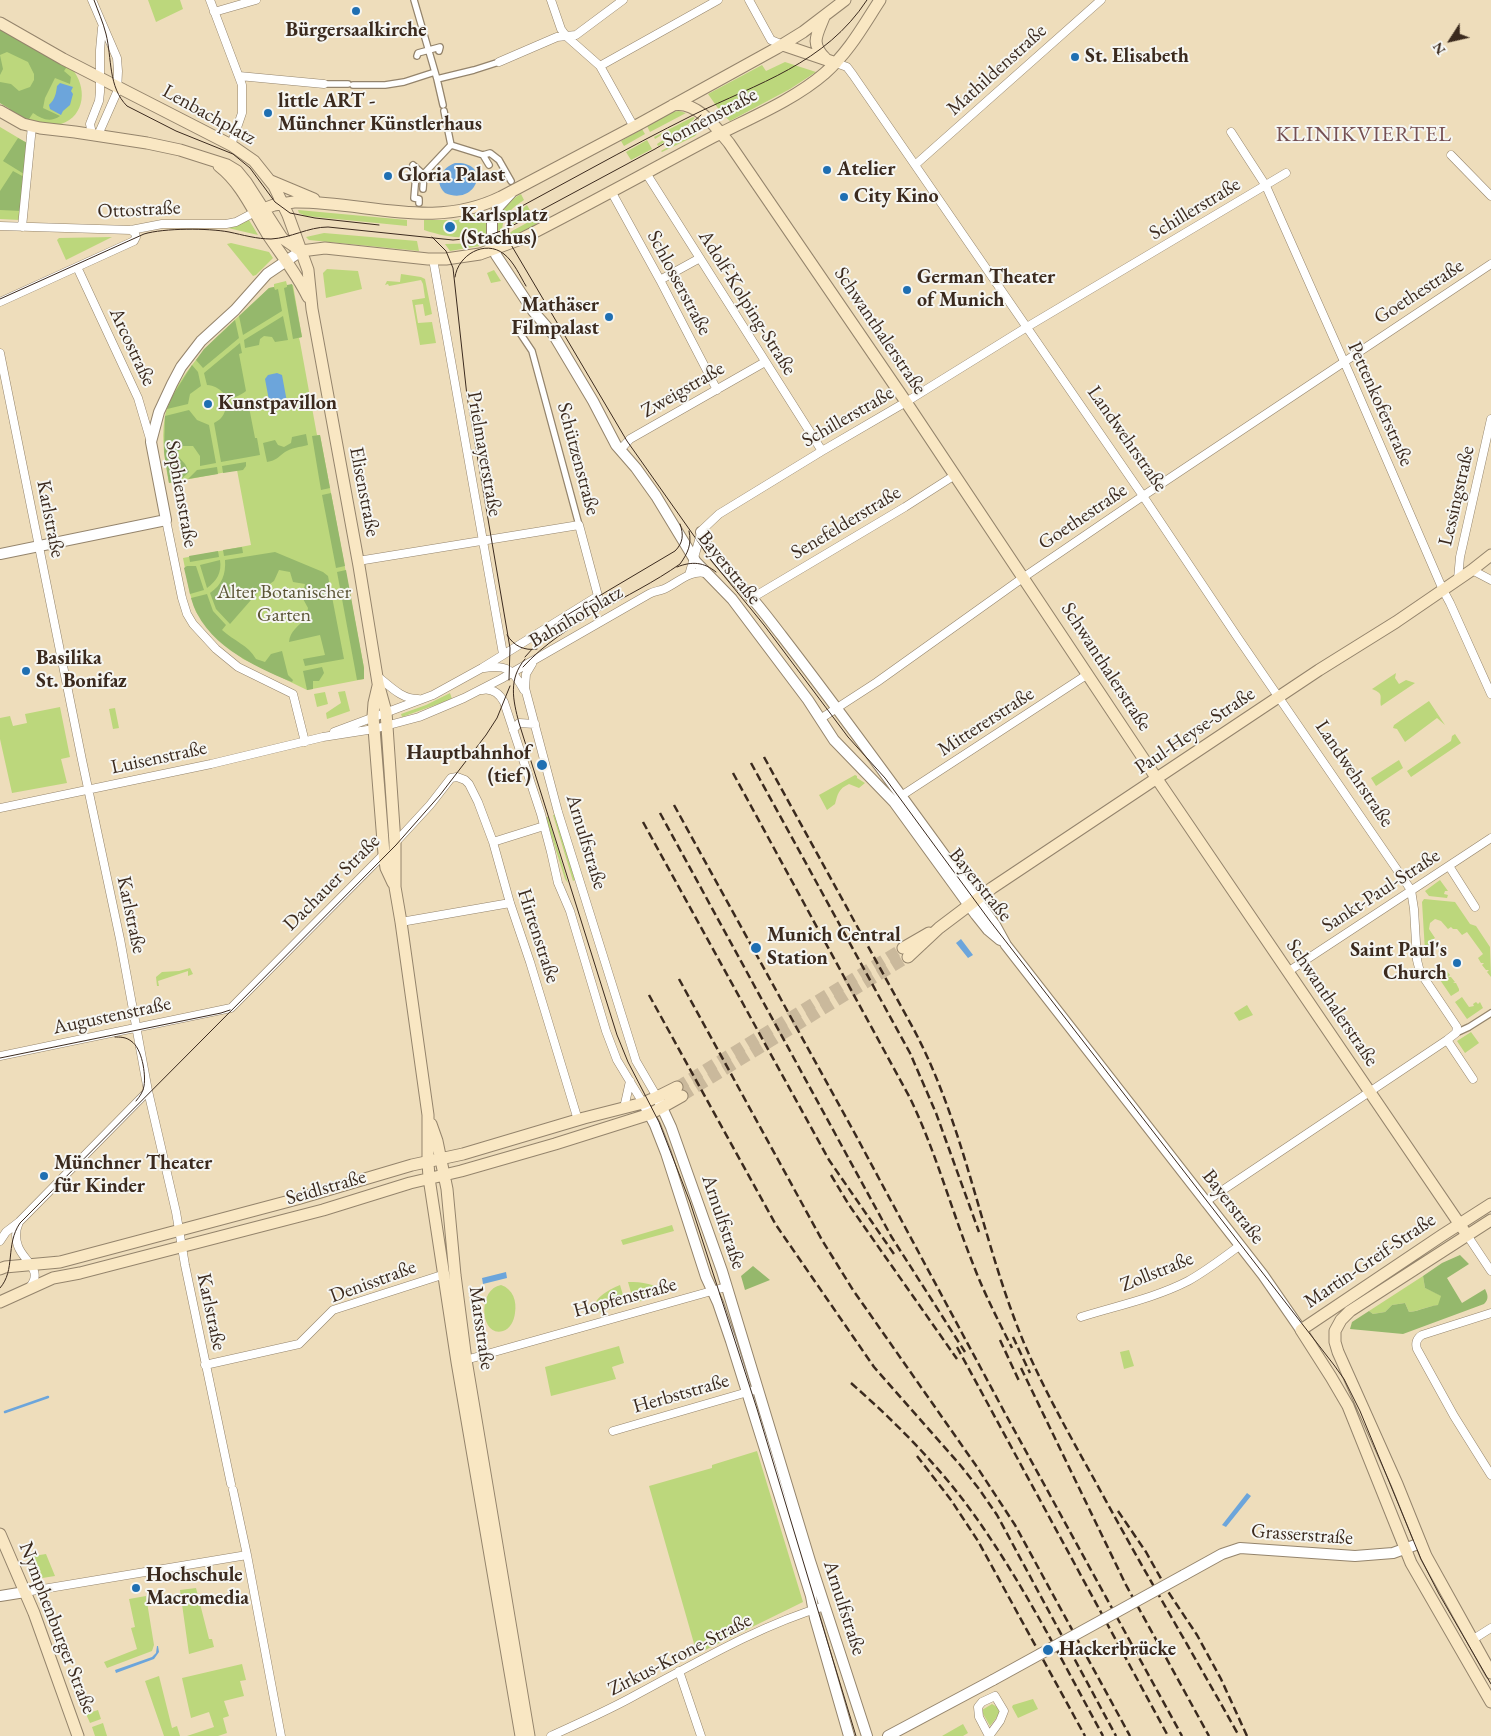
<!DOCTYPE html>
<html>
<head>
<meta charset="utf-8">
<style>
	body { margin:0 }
	#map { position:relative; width:1491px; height:1736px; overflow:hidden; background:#edb; font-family:"EB Garamond",serif }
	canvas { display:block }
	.north { position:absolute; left:1426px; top:15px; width:50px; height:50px; -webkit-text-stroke:4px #f6f6f2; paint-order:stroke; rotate:235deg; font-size:14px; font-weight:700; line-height:20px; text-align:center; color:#3b2a1e }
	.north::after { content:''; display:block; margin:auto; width:18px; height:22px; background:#3b2a1e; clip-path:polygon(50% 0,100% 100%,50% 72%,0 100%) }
</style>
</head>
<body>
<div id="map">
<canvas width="1491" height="1736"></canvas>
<div class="north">N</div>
</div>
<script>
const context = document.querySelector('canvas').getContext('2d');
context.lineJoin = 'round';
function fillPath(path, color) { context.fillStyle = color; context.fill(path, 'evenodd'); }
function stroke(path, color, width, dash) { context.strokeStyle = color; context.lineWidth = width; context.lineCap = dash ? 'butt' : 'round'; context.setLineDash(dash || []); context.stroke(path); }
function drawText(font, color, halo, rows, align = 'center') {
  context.font = font + ' "EB Garamond",serif'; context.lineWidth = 4; context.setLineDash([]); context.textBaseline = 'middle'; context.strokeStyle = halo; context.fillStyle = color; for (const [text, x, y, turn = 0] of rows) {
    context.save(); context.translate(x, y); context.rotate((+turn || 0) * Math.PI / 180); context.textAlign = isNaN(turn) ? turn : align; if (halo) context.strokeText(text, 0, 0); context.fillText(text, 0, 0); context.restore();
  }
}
fillPath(new Path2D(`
	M148 0H180L183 9 156 22Z
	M0 28 72 69C87 86 86 116 61 124 56 126 32 123 26 121 20 119 14 115 9 112L10 109 0 103Z
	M785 62 816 72 790 89 730 121 722 114 708 94 762 65 766 71Z
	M679 111 686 113 650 132 647 126 672 112Z
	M693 117 695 118 676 135 658 146 657 144 666 138 663 134 655 139 654 137Z
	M698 124V132L695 136 662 152 661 151 677 142Z
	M0 127 27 143 20 220 0 219Z
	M642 129 645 134 624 146 621 141Z
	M647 140 652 149 631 160 626 152Z
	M521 194 524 200C512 208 504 214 502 229L496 232C498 213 504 204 521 194Z
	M527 205 532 214 511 225 515 215Z
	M298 210 407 220V226L306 216 299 213Z
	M487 211 491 213 487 235C465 240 445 237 424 230V220H457Z
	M534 219 537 224 510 238V233L512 231Z
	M249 220 258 235 228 228Z
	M324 233 417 241 419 251 309 240 306 237Z
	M112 237 66 260 57 240 59 238Z
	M231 243 269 252 273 258 256 275 253 276 227 244Z
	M486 243V245L450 251 445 244Z
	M327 269 358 271 362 289 326 298 323 273Z
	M494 270 501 281 491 283 487 273Z
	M401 274 421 277 425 279 432 314 425 316 423 304 415 305 418 323 432 322 436 343 420 345 412 300 425 298 423 284 421 280 389 286 388 284 385 285 387 281 400 282Z
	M286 281 287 285H293L302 337 299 338 300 342 317 435H320L364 668V679L307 690 243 659 217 638 196 612 190 594 183 558 251 545 237 470 169 483C164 458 160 432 167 407 170 397 176 388 182 379 205 344 239 317 269 288L274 287V284Z
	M1396 673 1395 678 1399 684 1406 680 1415 683 1381 706C1379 697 1385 694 1372 689Z
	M345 691 350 711 327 719 326 713 341 703 338 692Z
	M325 692 328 704 317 707 314 694Z
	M450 693 452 699 402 717 401 714 426 705Z
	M1429 701 1445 725 1437 718 1405 742 1397 729 1393 728 1394 725Z
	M60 707 70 757 61 759 67 783 12 793 0 739V718L10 716 13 726 27 723 25 714Z
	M115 708 119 728 113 729 109 709Z
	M1455 734 1461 743 1411 777 1407 771 1451 741 1452 736Z
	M381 746H383L390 829 387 830Z
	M1399 760 1403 768 1376 786 1371 778Z
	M855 775 857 776V778L865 783 859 788 849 784C838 789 838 794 835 804L827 810 819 795Z
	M557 814 559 828 575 880 573 881 553 815Z
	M548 817 568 883 565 879 549 828 543 818Z
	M1440 880 1448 891H1445L1444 894 1448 895 1447 898 1429 896 1425 891Z
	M1424 899 1455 902 1470 924 1476 926 1490 947 1491 977 1487 972 1489 970H1486L1482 965 1484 963H1481L1478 958 1483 954 1467 932 1462 935 1457 929H1453L1451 927 1448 929 1441 921 1435 919 1430 923 1429 929 1435 938 1428 943 1432 949 1429 951 1431 954 1427 955 1425 951 1422 902Z
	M190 968 193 974 188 976V971L158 981 159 986H157L156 977 162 972 179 971Z
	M1446 970 1450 975 1448 977H1451L1455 982 1453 983H1456L1459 989V991L1451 996 1436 974 1440 971 1441 973Z
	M1462 997 1469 1007 1474 1006 1473 1004 1476 1002 1478 1004 1480 1002 1483 1008 1467 1019 1455 1002Z
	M1247 1005 1253 1015 1239 1021 1234 1013Z
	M1471 1032 1479 1043 1465 1053 1457 1041Z
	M672 1225 674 1231 623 1245 621 1240Z
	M1423 1276 1425 1288 1442 1296 1439 1305C1428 1306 1419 1311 1409 1312L1405 1303 1392 1305 1385 1312 1373 1314 1369 1311Z
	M628 1282C642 1282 656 1283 665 1294L634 1303Z
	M501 1285C513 1289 517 1301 515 1313 514 1321 510 1329 503 1331 480 1338 477 1289 501 1285Z
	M620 1285 626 1305 593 1314C591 1299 608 1290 620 1285Z
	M619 1346 624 1363 612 1367 616 1379 551 1396 545 1367Z
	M1129 1350 1134 1366 1124 1369 1120 1352Z
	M757 1451 803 1602 697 1654 649 1486 712 1468V1465Z
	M46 1554 55 1576 36 1579 27 1557Z
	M196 1588 209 1639H212L214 1647 189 1654 180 1590Z
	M146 1596 154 1645 152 1651 107 1668 104 1662 137 1649 131 1628 135 1627 129 1599Z
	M242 1664 246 1680 240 1681 244 1696 224 1701 229 1716 223 1718 227 1733 218 1736H187L214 1727 209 1712 191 1718 182 1678Z
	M159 1676 172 1728 177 1726 180 1736H164L145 1681Z
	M1033 1699 1038 1709 1018 1718 1012 1707 1013 1705Z
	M992 1704 997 1707 1000 1713 990 1726 982 1712V1710Z
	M98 1710 101 1719 90 1723 86 1714Z
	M103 1723 107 1736H95L92 1727Z
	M963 1724 968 1733 963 1736H942Z`), '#bcd77c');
fillPath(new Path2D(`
	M0 28 68 65 64 71 71 77 70 84 55 78 45 98 43 108 60 116C50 123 42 119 33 113L27 122 9 112 10 109 0 103V82L11 84 19 91 30 87 34 80V74L28 62 7 52 0 55 3 69 0 75Z
	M18 138 27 143 24 174 3 161Z
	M13 171 24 177 21 211 0 210V191Z
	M292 284 302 337 293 339 284 288 287 287V285Z
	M274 287 275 290 278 289 282 311 243 335 239 316 269 288Z
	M283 316 288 340 275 342 272 337 264 336 260 339 259 345 245 348 244 340Z
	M235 320 239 338 203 368 196 360 204 349Z
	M240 343 242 353 239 354 246 391C223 408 227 386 207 385L204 373Z
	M192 365 198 372 201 386 190 394 188 404 167 409 173 395Z
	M243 400 248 402 255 438H257L260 455 221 462 214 423C232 414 217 405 243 400Z
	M189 410 197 420 209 425 216 463 200 466V456L193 446H183L176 454 185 464 189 472 179 481 169 483 164 452 165 416Z
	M306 434 308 445C300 447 291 448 285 452 277 458 277 460 267 462L263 443 275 440 278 445 284 447 291 443 292 437Z
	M320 435 330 488 321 490 312 436Z
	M246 462V466L243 470 223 473 222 466Z
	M217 467 218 474 188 479 197 470Z
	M331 493 345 566 336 568 322 495Z
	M242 547 243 553 224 556 223 550Z
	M218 551 219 557 190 562 189 556Z
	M275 552 323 572 328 576 344 659 305 666 303 659 325 655 320 635 289 642C290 631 299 625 306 619L308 608 302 597 305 584 293 582 290 572 279 570 274 581 258 592 230 624 216 609 210 593C222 585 226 574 225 560Z
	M220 560C222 572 217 581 207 588L200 565Z
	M187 566H196L204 590 190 594 184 568Z
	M346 570 364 668V679L357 680 337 572Z
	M207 594 213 611 226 625 222 630C234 641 248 645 256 659L265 662 271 654 282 651 288 675 293 680 292 682C253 666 203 643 191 598Z
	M322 667 324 673 319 681H313V689L307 690 303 671Z
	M1460 1255 1469 1264 1447 1278 1462 1303 1485 1289C1488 1295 1489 1299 1484 1304L1403 1334 1350 1329 1352 1322 1369 1311 1373 1314 1385 1312 1392 1305 1405 1303 1409 1312C1420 1311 1428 1306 1438 1305L1441 1296 1425 1288 1423 1276 1442 1263Z
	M753 1266 770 1280 745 1290 741 1276Z`), '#95b86c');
fillPath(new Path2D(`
	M60 83 73 87 71 91 73 94 70 105 63 111 61 115 50 109 49 105C55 99 56 94 57 86Z
	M455 163C493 161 477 207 445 193 433 181 442 168 455 163Z
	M277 373 282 375 287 402 285 407 273 409 270 406 265 379 268 375Z
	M961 939 973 955 968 958 956 943Z
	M506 1272 507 1278 483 1284 482 1278Z
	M1247 1493 1251 1496 1226 1527 1222 1525Z
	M157 1646H158L159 1652 154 1659 116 1673 115 1670 152 1657 156 1653Z`), '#6ca5db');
stroke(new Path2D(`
	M5 1412 48 1397`), '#6ca5db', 2.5);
stroke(new Path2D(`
	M677 1087 903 948
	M682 1096 908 957`), '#cab99c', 11, [11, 5.5]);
const pedestrian = new Path2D(`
	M414 0 437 79 443 105
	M417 56 418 53 440 47 439 51
	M437 79 474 70 499 62
	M324 84H348
	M353 85H385L404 82 435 72
	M444 111 451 145
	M483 155 489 165
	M413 165 424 175
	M420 178 451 145 483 155 490 153 499 160 511 181
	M423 189 424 174
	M419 203V199L414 198 416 174 432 175 431 179
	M520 333 532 351 579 525
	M1456 1033 1469 1027 1491 1013`);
const minor = new Path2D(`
	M92 0 117 58 118 71 117 92 98 135
	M210 0 242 85V113L231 145
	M551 0 561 29 566 36 600 66 634 127
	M749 0 771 40 783 45
	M214 12 256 0
	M499 62 557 37 576 35 623 0
	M836 63 847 67 853 75 1143 496 1238 638 1411 890 1414 909 1417 960 1420 972 1457 1027 1456 1033 1447 1040 1205 1202
	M600 66 718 0
	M239 76 324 84
	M1231 132 1266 186 1350 375 1443 590 1450 603 1491 694
	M92 134 90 124 99 101 100 92V50L102 28
	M1451 155 1491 196
	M915 165 1101 0
	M646 173 822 451
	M611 191 660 280 717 390
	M0 226 131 230 162 224H226L236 222 255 212
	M22 227 32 126
	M433 259 503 654
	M77 267 138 398 151 442
	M660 280 700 258
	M0 302 134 241 136 237 135 233 131 230
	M0 353 82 760 120 939 148 1091 176 1212 185 1265 231 1484
	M620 450 630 439 765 362
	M166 520 182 598 187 614 193 624 216 649 238 667 293 694 305 742
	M1472 570 1491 580
	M689 575 702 530 719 514 822 451 906 402 1027 327 1286 173
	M1458 579 1460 557 1491 419
	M752 598 905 507 955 475
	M532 664 526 674 525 688 558 812 636 1061 657 1097
	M484 668C507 664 513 670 524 690
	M377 676C390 686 401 699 418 699
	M482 690C492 688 499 693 504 702L541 814 551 852 558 883 570 911 606 1031 617 1060 643 1103
	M820 719 877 682 1024 577 1143 496 1491 264
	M513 730 519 723 535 724
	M334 732 433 695 482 668 598 596 579 525 358 561
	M901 796 1088 674
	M0 808 211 764 323 737 374 729 419 717 464 698 501 679 649 594C654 591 659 591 664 589 678 583 689 570 705 573
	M493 842 544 826
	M394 844 430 805 451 778 457 777 465 780 469 784 478 802 493 842 510 903 530 962 578 1120
	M1449 866 1475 907
	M401 922 510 903
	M1289 971 1491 838
	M1447 1040 1473 1079
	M0 1056 231 1008 386 852
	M624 1108 630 1081
	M19 1222C16 1229 15 1238 18 1246 23 1261 45 1270 29 1288
	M1467 1235 1491 1271
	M0 1241 6 1232 19 1222 148 1091
	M1491 1313 1422 1335C1417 1338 1415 1343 1417 1349L1454 1416 1491 1475
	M1081 1317C1116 1306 1155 1298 1188 1281 1206 1271 1223 1258 1239 1246
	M462 1361 726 1287
	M205 1365 299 1344 333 1310 445 1274
	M613 1431 758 1389
	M233 1490 247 1555 281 1736
	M25 1592 247 1555
	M1472 1640 1491 1628
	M679 1671 701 1736
	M551 1736C579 1723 607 1711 634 1696 696 1663 758 1626 825 1606
	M989 1736 979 1717 978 1707 982 1702 995 1696 1004 1711 1000 1721 989 1736`);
const tertiary = new Path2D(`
	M511 193 499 206 492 221V239L496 255 533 311 553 334 593 401 616 445 636 468 656 496 696 562 732 599 808 700 834 740 894 802 976 915 988 930 1000 940
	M701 532C708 554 734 577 749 595 761 608 771 622 782 636 855 731 925 828 995 925L1006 945 1263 1275 1301 1330
	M0 554 166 520 151 442 159 412 172 384 181 367 201 341 235 310 267 274 301 251
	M659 1101 671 1127 722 1271 810 1561 867 1736
	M646 1108 655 1125 666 1153 706 1277 718 1303 731 1341 811 1596 815 1618 849 1736
	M1184 1575 1222 1554 1240 1548 1355 1556 1393 1553 1421 1543
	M0 1596 25 1592
	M888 1736 993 1680`);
const secondary = new Path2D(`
	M824 17C817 35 810 43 825 58
	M0 23 63 59 231 145 254 161 274 186 288 215 308 270 312 309 359 566 378 683 386 712 395 843V887L401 922 428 1115V1162L429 1178 457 1362 521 1736
	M783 45 836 63
	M673 105C696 100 716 127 729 143L906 402 1157 779 1467 1235
	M0 111 23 124 40 128 75 132 147 143 180 150 227 165 237 171 246 182 282 238 301 251
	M219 166C242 184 253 211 268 235 282 256 297 274 308 297
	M271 181 314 199
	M255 212 274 205 294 202C366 201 432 231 501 197L641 123 777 48 803 32 845 0
	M301 251 325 248 428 259H446L480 254 521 239C586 206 649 171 713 137 750 118 794 100 825 73 849 52 863 26 880 0
	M378 686 374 703 373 716 384 854 386 868 393 883
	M903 948 929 933
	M908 957 939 928 992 888 1319 670 1396 622 1472 570 1491 555
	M431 1124 437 1141 447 1189 455 1275 466 1360 529 1736
	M1491 1204 1441 1236 1301 1330 1331 1377 1348 1406 1411 1563 1491 1702
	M1491 1220 1350 1311 1341 1320 1335 1331V1342L1338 1352 1397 1484 1426 1556 1491 1673
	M0 1269 5 1267 60 1262 297 1199 412 1165 463 1154 584 1118 643 1103 657 1097 677 1087
	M0 1302 53 1278 80 1273 323 1210 410 1183 461 1171 555 1144 650 1114 682 1096
	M0 1534 34 1613 78 1736`);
stroke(pedestrian, '#94846c', 8);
stroke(minor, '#94846c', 9);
stroke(tertiary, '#94846c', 12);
stroke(secondary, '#94846c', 13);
stroke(pedestrian, '#fff', 5.5);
stroke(minor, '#fff', 8);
stroke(tertiary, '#fff', 10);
stroke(secondary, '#f9e7c3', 11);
stroke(new Path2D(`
	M94 0C98 11 103 22 106 34 112 58 108 87 127 106L176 131 233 154 250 168 275 202 290 213 315 218 379 225
	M867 0C825 64 758 83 693 115 659 132 625 150 592 168 569 181 545 193 522 206 510 217 506 228 510 243L627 441 711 560 764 625 848 737 885 778 990 921 1334 1365 1344 1379 1360 1411 1421 1559 1439 1594 1491 1684
	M432 237 446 251 453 268 467 396 510 648 509 680
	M455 277C458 255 485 239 504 254 514 262 520 276 526 286
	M0 299 144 234C164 228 208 228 229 232 243 235 257 239 271 239 291 238 308 227 328 227L453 240 485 237 508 228 655 149 677 136 701 115
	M677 567C692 561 704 562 716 572
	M507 635C514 646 524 651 537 649
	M525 657 551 628 567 615 675 551C683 543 684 535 680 524
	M525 659C508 679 513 700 519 723L617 1035 628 1062 659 1122 690 1202 757 1409 856 1736
	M523 667C566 620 629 600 680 564 688 553 692 544 689 531
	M115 1037C120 1037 126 1037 131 1041 142 1048 146 1074 144 1086 143 1092 140 1096 136 1101
	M0 1058 221 1013 230 1010
	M0 1288C16 1270 5 1245 20 1223L396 845 440 795 486 735 497 718 510 686`), '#3b2a1e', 1);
stroke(new Path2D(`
	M764 757 913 1028C966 1127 981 1240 1024 1343 1044 1390 1069 1434 1094 1479 1141 1566 1191 1650 1239 1736
	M751 763 910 1053 936 1113 979 1232
	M733 773 910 1098C936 1152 951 1209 973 1264 984 1293 998 1320 1012 1348
	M674 805 854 1132 1006 1415 1182 1736
	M660 813 891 1236 965 1352
	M643 822 829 1160 894 1254
	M679 979 822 1240 853 1290 977 1467 1015 1525 1130 1736
	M649 995 776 1225 874 1367 961 1466 979 1489 997 1515 1116 1736
	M831 1175 849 1205 957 1359
	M1013 1337 1030 1373
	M1000 1340 1020 1383
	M957 1347 1168 1736
	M1021 1368 1126 1585 1209 1736
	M851 1383C901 1427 947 1474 984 1529 1029 1595 1065 1666 1103 1736
	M917 1456 951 1500 978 1541 1085 1736
	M1118 1511 1146 1552 1169 1593 1197 1635 1221 1679 1247 1736`), '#3b2a1e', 2.5, [8, 4]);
const tertiaryBridge = new Path2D(`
	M993 1680 1184 1575`);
stroke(tertiaryBridge, '#94846c', 12, []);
stroke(tertiaryBridge, '#fff', 10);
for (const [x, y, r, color] of [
	[356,11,5,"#1f6fb2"],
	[1075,57,5,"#1f6fb2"],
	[268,113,5,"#1f6fb2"],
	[827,170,5,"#1f6fb2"],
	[388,176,5,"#1f6fb2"],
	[844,197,5,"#1f6fb2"],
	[450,227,6,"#1f6fb2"],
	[907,290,5,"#1f6fb2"],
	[609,317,5,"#1f6fb2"],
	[208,404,5,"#1f6fb2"],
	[26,671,5,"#1f6fb2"],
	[542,765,6,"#1f6fb2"],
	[756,948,6,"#1f6fb2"],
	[1457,963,5,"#1f6fb2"],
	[44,1176,5,"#1f6fb2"],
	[136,1588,5,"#1f6fb2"],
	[1048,1650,6,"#1f6fb2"]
]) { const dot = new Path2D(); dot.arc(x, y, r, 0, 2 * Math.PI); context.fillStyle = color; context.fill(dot); stroke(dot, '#f6f6f2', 2); }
drawText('bold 20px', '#3b2a1e', '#f6f6f2', [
	["Bürgersaalkirche",356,31,"center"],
	["St. Elisabeth",1085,57],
	["little ART -",278,102],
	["Münchner Künstlerhaus",278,125],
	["Atelier",837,170],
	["Gloria Palast",398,176],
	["City Kino",854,197],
	["Karlsplatz",461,216],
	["(Stachus)",461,239],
	["German Theater",917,278],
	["of Munich",917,301],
	["Mathäser",599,306,"right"],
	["Filmpalast",599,329,"right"],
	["Kunstpavillon",218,404],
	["Basilika",36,659],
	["St. Bonifaz",36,682],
	["Hauptbahnhof",531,754,"right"],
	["(tief)",531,777,"right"],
	["Munich Central",767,936],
	["Station",767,959],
	["Saint Paul's",1447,951,"right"],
	["Church",1447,974,"right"],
	["Münchner Theater",54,1164],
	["für Kinder",54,1187],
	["Hochschule",146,1576],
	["Macromedia",146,1599],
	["Hackerbrücke",1059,1650]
], 'left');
drawText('20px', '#3b2a1e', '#f6f6f2', [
	["Mathildenstraße",997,70,-42],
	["Lenbachplatz",209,115,29],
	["Sonnenstraße",710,118,-28],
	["Schillerstraße",1195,209,-31],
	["Ottostraße",139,210,-3],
	["Schlosserstraße",679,283,62],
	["Goethestraße",1419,292,-33],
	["Adolf-Kolping-Straße",747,303,58],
	["Schwanthalerstraße",880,331,56],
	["Arcostraße",132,347,65],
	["Zweigstraße",683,390,-30],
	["Pettenkoferstraße",1380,404,66],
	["Schillerstraße",848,417,-30],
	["Landwehrstraße",1127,439,55],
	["Prielmayerstraße",484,454,80],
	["Schützenstraße",578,459,75],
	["Elisenstraße",364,492,79],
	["Sophienstraße",181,494,80],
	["Lessingstraße",1457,496,-77],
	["Goethestraße",1083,517,-34],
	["Karlstraße",50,519,79],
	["Senefelderstraße",846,523,-31],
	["Bayerstraße",729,568,51],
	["Bahnhofplatz",576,617,-30],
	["Schwanthalerstraße",1106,667,57],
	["Mittererstraße",986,722,-33],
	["Paul-Heyse-Straße",1195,731,-34],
	["Luisenstraße",159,758,-12],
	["Landwehrstraße",1354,774,56],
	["Arnulfstraße",586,842,73],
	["Dachauer Straße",332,883,-45],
	["Bayerstraße",980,885,51],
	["Sankt-Paul-Straße",1381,891,-33],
	["Karlstraße",131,915,78],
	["Hirtenstraße",538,936,72],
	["Schwanthalerstraße",1332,1003,56],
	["Augustenstraße",112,1016,-12],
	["Seidlstraße",326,1188,-16],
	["Bayerstraße",1233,1207,52],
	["Arnulfstraße",723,1222,71],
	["Martin-Greif-Straße",1370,1261,-34],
	["Zollstraße",1157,1272,-22],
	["Denisstraße",373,1282,-20],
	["Hopfenstraße",625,1298,-15],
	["Karlstraße",211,1312,78],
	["Marsstraße",481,1328,82],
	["Herbststraße",681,1394,-16],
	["Grasserstraße",1302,1535,4],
	["Arnulfstraße",844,1608,72],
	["Nymphenburger Straße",57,1628,69],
	["Zirkus-Krone-Straße",680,1655,-27]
]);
drawText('20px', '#5b5536', '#f6f6f2', [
	["Alter Botanischer",284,593],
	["Garten",284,616]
]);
context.letterSpacing = '1px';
drawText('22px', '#754f52', '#f6f6f2', [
	["KLINIKVIERTEL",1364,135]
]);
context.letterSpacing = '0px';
</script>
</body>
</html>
